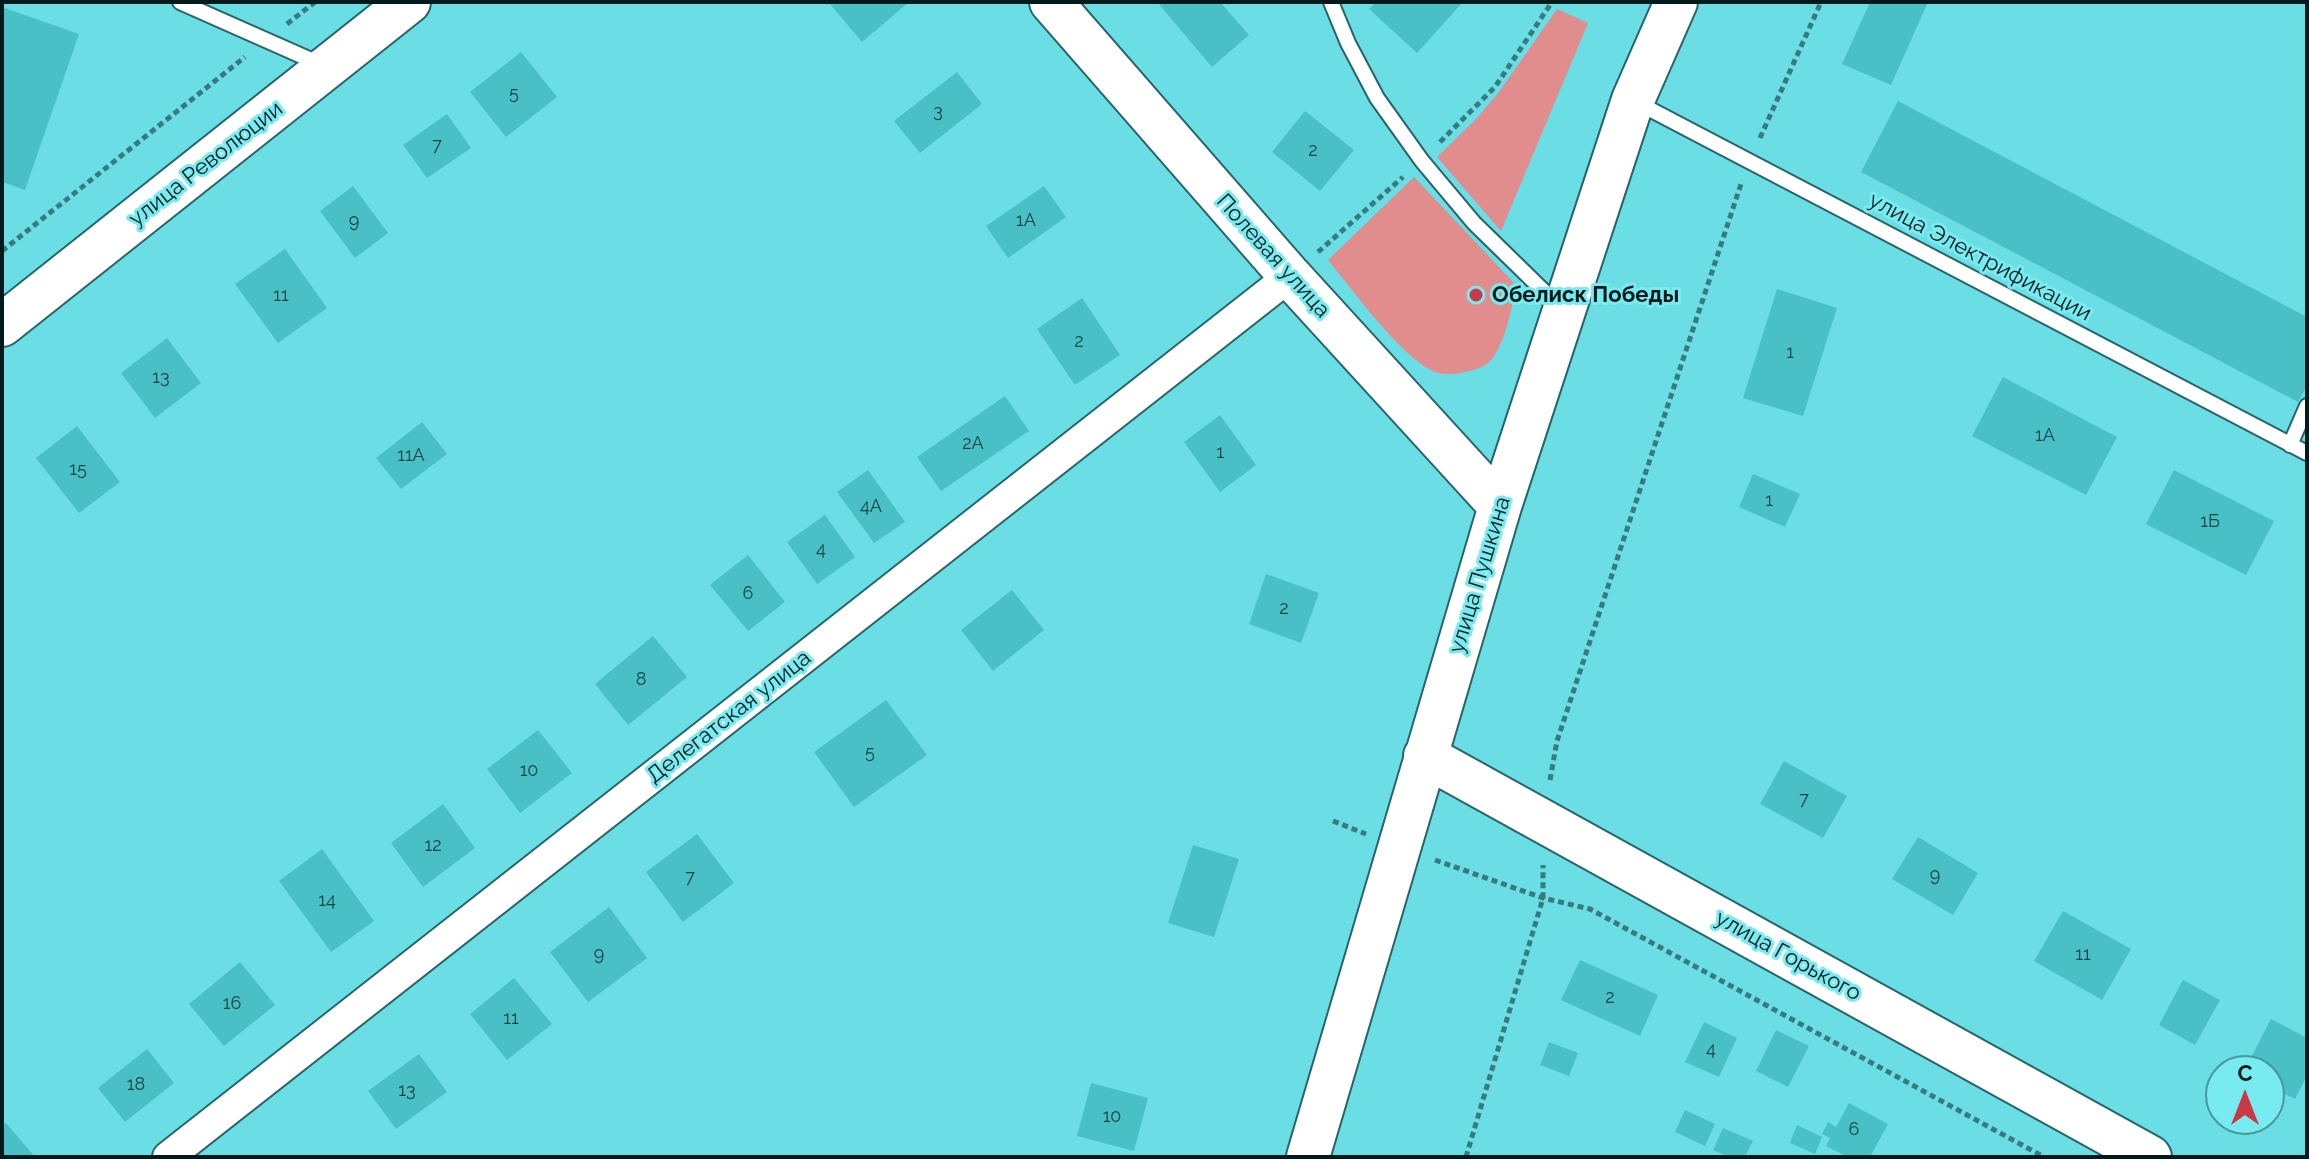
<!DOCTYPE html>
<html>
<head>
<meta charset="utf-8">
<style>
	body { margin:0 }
	#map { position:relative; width:2309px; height:1159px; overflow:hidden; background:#6adee4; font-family:Raleway,sans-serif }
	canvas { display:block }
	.frame { position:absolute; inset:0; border:4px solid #021a1b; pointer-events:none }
	.north { position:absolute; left:2205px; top:1055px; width:80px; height:80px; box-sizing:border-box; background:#78ebf1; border:2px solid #49979b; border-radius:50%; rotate:0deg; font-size:22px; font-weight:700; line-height:32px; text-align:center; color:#021a1b }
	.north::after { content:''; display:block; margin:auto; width:28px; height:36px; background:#c83846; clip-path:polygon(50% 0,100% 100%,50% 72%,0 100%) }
</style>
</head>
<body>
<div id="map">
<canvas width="2309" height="1159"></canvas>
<div class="frame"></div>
<div class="north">С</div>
</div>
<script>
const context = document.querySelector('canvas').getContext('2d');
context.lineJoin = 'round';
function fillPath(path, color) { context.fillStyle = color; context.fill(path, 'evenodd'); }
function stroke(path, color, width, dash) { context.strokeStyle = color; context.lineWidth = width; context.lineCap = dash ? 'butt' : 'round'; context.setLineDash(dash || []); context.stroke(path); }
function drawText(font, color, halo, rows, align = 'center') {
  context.font = font + ' Raleway,sans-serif'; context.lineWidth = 6; context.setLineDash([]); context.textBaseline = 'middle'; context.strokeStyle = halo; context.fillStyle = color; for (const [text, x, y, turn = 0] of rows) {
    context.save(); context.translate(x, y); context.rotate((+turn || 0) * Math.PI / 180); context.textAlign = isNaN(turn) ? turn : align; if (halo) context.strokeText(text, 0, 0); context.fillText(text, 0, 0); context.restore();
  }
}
fillPath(new Path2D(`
	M1557 9 1588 23 1501 231 1437 157 1476 119 1499 92Z
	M1414 177 1517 286C1511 309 1507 336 1494 356 1489 365 1478 369 1469 371 1459 374 1448 375 1438 373 1404 362 1352 289 1328 260Z`), '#e18d8d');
fillPath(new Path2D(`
	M832 2H909L862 42 830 4Z
	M1157 2H1220L1249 35 1212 67Z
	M1376 2H1463L1417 53 1369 9Z
	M1870 2H1928L1891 85 1842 64Z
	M2 7 79 34 25 190 2 182Z
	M521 52 557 97 506 137 470 92Z
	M957 72 982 104 920 153 894 121Z
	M1898 101 2307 317V386L2298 402 1861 172Z
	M1305 111 1354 150 1320 191 1272 152Z
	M447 114 471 148 427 178 403 145Z
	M353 186 388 233 355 258 320 211Z
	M1044 186 1066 217 1008 258 986 226Z
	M285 249 327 308 278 343 235 284Z
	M1777 289 1837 308 1803 416 1743 398Z
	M1082 298 1120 355 1075 385 1037 329Z
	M167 338 201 383 155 418 121 373Z
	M2003 377 2117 437 2086 495 1972 436Z
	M1005 396 1029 431 941 491 917 457Z
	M1220 415 1256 465 1220 492 1184 442Z
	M422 422 447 454 401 489 376 458Z
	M77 426 120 482 79 513 36 458Z
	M868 470 905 522 874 543 837 492Z
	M2174 470 2274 521 2246 575 2146 524Z
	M1753 474 1800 494 1785 527 1739 507Z
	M825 515 855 557 817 584 787 542Z
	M748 555 785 602 748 631 710 585Z
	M1266 574 1319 593 1301 643 1249 624Z
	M1012 590 1044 630 993 671 961 630Z
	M653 636 687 677 628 725 595 684Z
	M886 700 927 755 854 807 814 752Z
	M538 730 572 773 520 813 487 769Z
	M1784 761 1847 796 1823 838 1760 804Z
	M443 804 475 848 423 887 391 843Z
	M697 834 734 883 683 922 646 872Z
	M1918 837 1978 873 1953 915 1892 879Z
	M1193 845 1239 859 1214 937 1168 923Z
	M322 849 374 921 331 952 279 881Z
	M609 907 647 958 588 1002 550 952Z
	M2063 911 2131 949 2102 1000 2034 961Z
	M1580 960 1658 995 1640 1036 1561 1000Z
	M240 962 275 1005 224 1046 189 1004Z
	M514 978 552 1024 507 1060 470 1014Z
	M2183 980 2220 1000 2195 1045 2159 1025Z
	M2271 1019 2307 1038V1076L2295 1099 2269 1086V1071H2244Z
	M1704 1022 1737 1038 1719 1077 1685 1062Z
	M1776 1030 1809 1046 1788 1087 1756 1071Z
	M1549 1042 1578 1053 1569 1076 1540 1065Z
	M147 1049 174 1083 125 1122 98 1088Z
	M419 1054 447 1092 396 1129 368 1091Z
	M1091 1083 1148 1098 1134 1151 1077 1136Z
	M1849 1103 1888 1124 1870 1157H1848L1826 1146 1830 1138 1822 1134 1828 1122 1836 1127Z
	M1685 1110 1715 1124 1705 1146 1675 1132Z
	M6 1123 35 1157H2V1126Z
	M1797 1125 1822 1137 1815 1154 1790 1143Z
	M1723 1128 1753 1141 1745 1157H1729L1713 1150Z`), '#49c0c6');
const lane = new Path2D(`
	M180 2 320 64
	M1331 2 1348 43 1377 98 1422 161 1474 223 1561 308
	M1638 103 2307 453
	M2290 445 2307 406`);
const street = new Path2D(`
	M168 1157 1290 276`);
const secondary = new Path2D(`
	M1051 2 1290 276 1500 506
	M2 325 409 2
	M1425 756 2150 1157
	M1308 1157 1500 506 1633 100 1676 2`);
stroke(lane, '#276568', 18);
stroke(street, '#276568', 34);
stroke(secondary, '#276568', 46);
stroke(new Path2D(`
	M287 24 315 2
	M1760 138 1821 2
	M1440 142 1495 87 1552 2
	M2 251 245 57
	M1318 252 1403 177
	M1550 780 1557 741 1741 184
	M1333 821 1366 834
	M1435 860 1543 898 1590 909 2044 1157
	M1466 1157 1543 898V865`), '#367c7f', 5, [6, 4]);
stroke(lane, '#fff', 14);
stroke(street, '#fff', 30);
stroke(secondary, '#fff', 42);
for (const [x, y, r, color] of [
	[1476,295,8,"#c83846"]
]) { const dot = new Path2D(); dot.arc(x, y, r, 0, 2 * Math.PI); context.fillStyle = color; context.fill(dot); stroke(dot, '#78ebf1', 3); }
drawText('18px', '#144446', null, [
	["5",514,94],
	["3",938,112],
	["7",437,146],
	["2",1313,151],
	["1А",1026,221],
	["9",354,222],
	["11",281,296],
	["2",1079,342],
	["1",1790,353],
	["13",161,378],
	["1А",2045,436],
	["2А",973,444],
	["1",1220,453],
	["11А",411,456],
	["15",78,470],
	["1",1769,501],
	["4А",871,507],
	["1Б",2210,522],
	["4",821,550],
	["6",748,594],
	["2",1284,609],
	["8",641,680],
	["5",870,753],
	["10",529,771],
	["7",1804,800],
	["12",433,846],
	["9",1935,876],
	["7",690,878],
	["14",327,901],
	["9",599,955],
	["11",2083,955],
	["2",1610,998],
	["16",232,1004],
	["11",511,1019],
	["4",1711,1050],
	["18",136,1085],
	["13",407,1091],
	["10",1112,1117],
	["6",1854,1130]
]);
drawText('22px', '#021a1b', '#78ebf1', [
	["улица Революции",206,164,-38],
	["Полевая улица",1273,256,48],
	["улица Электрификации",1980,257,28],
	["улица Пушкина",1480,575,-73],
	["Делегатская улица",729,717,-38],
	["улица Горького",1788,956,29]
]);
drawText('bold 22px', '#021a1b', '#78ebf1', [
	["Обелиск Победы",1492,295]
], 'left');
</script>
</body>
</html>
